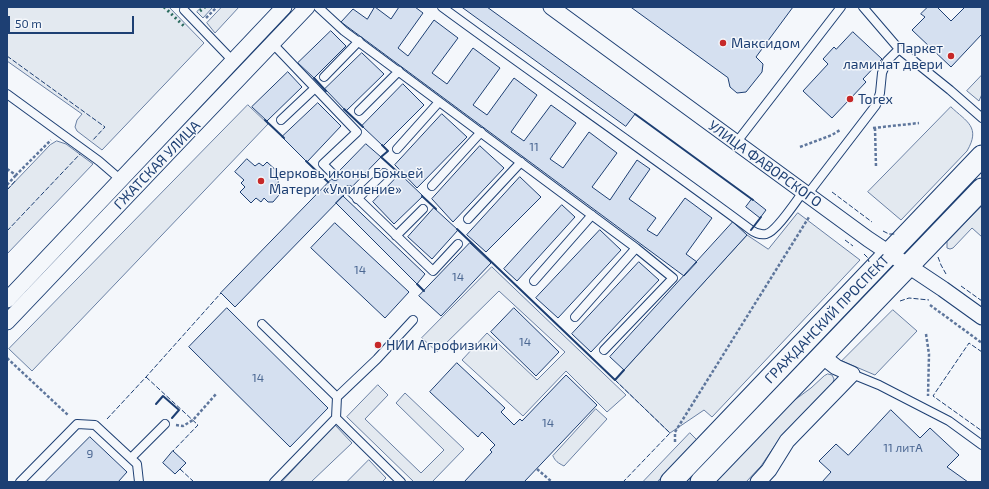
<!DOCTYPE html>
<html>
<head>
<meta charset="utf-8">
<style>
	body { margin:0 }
	#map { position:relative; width:989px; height:489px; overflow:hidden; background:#f4f7fb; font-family:"Exo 2",sans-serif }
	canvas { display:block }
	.frame { position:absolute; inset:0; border:8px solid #1d3f73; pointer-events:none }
	.scale { position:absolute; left:8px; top:16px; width:126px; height:18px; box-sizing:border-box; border:2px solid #1d3f73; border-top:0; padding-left:5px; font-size:12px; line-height:14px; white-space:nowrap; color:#1d3f73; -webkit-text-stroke:3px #f4f7fb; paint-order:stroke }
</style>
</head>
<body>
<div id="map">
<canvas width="989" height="489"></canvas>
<div class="frame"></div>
<div class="scale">50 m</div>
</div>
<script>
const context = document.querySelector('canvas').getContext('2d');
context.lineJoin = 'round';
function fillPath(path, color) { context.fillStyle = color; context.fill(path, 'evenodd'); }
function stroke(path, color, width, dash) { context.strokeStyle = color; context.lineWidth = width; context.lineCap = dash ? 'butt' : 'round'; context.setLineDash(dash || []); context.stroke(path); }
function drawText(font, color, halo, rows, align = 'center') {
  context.font = font + ' "Exo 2",sans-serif'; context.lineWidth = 3; context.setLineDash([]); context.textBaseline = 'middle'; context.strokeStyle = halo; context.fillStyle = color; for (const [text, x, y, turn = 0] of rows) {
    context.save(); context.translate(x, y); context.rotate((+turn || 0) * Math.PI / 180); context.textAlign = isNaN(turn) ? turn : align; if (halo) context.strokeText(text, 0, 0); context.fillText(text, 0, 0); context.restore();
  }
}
const green = new Path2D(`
	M7 7H169L204 43 102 150 77 131 75 127 77 120 82 114 7 61Z
	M202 7H213L203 18 197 12Z
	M222 7H239L215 33 207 23Z
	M982 75V94L979 101 967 91Z
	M248 105 268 124 32 371 9 349Z
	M951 107C967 122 981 127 967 151L901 220 868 192Z
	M57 141 66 144 93 164 7 254V190L50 145Z
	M982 206V237L972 228 953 248 950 249 947 248V242Z
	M798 213 860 260 712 417 704 410 670 433 615 380 747 235 768 249Z
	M492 267 626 395 607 412 566 371 523 416 462 360 487 333 537 380 565 352 499 291 437 352 422 338Z
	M893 310 917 331 875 375 842 361Z
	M828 374 832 375 834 379 833 383 778 441 761 466 746 482H712L781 410 811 388 824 376Z
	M378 385 388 395 365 419 421 473 444 450 396 403 405 393 464 449 432 482H414L347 417Z
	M596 409 607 419 564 466C558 463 555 461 553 456Z
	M335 425 352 443 311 482H282Z
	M690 433 697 440 657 482H643Z
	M369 460 386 478 382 482H347Z`);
fillPath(green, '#e3e9f0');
stroke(green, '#687fa3', 1);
const building = new Path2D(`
	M375 7 391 19 399 7H415L423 13 398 48 408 56 434 20 458 38 432 73 447 84 473 48 500 68 473 105 487 115 514 78 537 95 511 132 524 141 551 105 576 123 550 159 563 168 589 132 617 153 592 187 610 200 637 160 650 169 629 199 656 218 647 230 657 236 685 198 712 218 686 254 697 262 684 276 341 22 353 9 367 19Z
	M462 7H487L635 114 626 126Z
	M631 7H793L756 57 763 64 762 72 746 92 737 93 730 87 728 78Z
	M928 7H937L951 21 965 7H982V34L951 67 912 30 925 17 921 14Z
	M331 31 346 46 314 78 298 63Z
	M853 32 882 59 863 79 866 82 832 118 803 91 828 64 823 59 834 47 836 49Z
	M362 53 384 74 346 111 325 89Z
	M288 72 302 87 267 121 252 107Z
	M403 84 424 105 383 146 362 126Z
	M318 103 341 126 307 162 282 137Z
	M442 114 467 137 417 188 395 165Z
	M366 144 381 157 235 307 221 293Z
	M480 146 504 168 453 222 432 199Z
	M247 159 255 166 259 163 263 166 267 162 279 173 274 178 279 182 275 185 279 189V195L273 202H268L264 198 261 202 256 198 251 203 240 192 245 187 241 183 244 180 235 172Z
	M400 174 423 196 394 224 373 202Z
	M520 177 541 197 486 252 467 235Z
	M343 196 425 274 417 284 336 203Z
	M752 199 766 210 760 218 746 207Z
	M562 205 575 217 517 281 504 269Z
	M434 208 458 230 432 259 408 237Z
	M733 222 747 235 624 370 610 357Z
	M335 223 409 292 385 318 311 248Z
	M600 230 621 250 558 318 536 298Z
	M470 243 491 263 441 316 419 296Z
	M639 262 659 280 591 352 572 334Z
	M227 308 328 408 290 447 189 347Z
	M514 308 559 352 536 376 491 332Z
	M457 363 505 408 501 412 514 425 520 419 522 421 566 375 597 405 524 482H464L492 452 490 450 495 445 482 432 478 437 430 392Z
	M891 410 920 438 930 428 959 455 947 467 968 482H822L831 472 819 461 836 444 848 455Z
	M90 437 127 472 118 482H45Z
	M173 451 186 463 175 474 163 463Z`);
fillPath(building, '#d5e0f0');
stroke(building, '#1d3f73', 1);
const lane = new Path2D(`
	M318 7 344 31 636 248 673 278 604 350
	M442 7C544 82 649 154 751 230 755 233 760 235 766 234 776 232 796 201 803 192
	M863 7 899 49 950 90 982 118
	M184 10 233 61
	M273 44 357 132 323 164 335 176
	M324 77 359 41
	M7 94 99 161 121 180
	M359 111 399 71
	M281 120 315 88
	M736 143 841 7
	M397 149 439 102
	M432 186 481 132
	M349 190 433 271 458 244
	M807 195 876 105 880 93 882 73 887 61 899 49
	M357 199 384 173
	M468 219 521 162
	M396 236 423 209
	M534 281 592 215
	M575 317 636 248
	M262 324 337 397
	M852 374 879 385 949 421 982 445
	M336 418 401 482
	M131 458 165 424
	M20 482 77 424 95 425 137 464 139 482
	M274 482 336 418 337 397 377 359 413 320`);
const street = new Path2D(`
	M551 7 868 239 943 289 982 317
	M7 300 284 7
	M7 322 307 7
	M758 482 769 470 787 441 852 374 836 367 822 356`);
const secondary = new Path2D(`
	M671 482 982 156
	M701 482 982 189`);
stroke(lane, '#1d3f73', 10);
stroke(street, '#1d3f73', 17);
stroke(secondary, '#1d3f73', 23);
stroke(new Path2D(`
	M206 18 217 7
	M873 128 919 123
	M875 128 876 167
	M800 147 832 135 840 130
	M7 169 16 175 51 140
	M7 185 16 175
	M930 305 982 343
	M926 334 929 354 928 396
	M7 358 69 416
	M176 425 183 426 193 420 216 394
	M675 442V432L809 217
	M537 469 552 482`), '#5e769c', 2.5, [3, 2]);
stroke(lane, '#f4f7fb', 8);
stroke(street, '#f4f7fb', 15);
stroke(secondary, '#f4f7fb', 21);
stroke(new Path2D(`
	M164 7 185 27
	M200 11 205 7`), '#2c6c60', 3, [2, 3]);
stroke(new Path2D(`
	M7 56 105 127 92 141
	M7 190 16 180
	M832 192 872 222
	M7 231 80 154
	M883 231 889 234H896
	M845 240 853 246
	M864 254 868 258 869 262
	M938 257 941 265 946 274
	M961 286 982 301
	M900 301 909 298 929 300
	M982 352 969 343 933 396 982 431
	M146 377 198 425 173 451
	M615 380 670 433 623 482
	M107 419 146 377 221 293
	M180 469 194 482`), '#1d3f73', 1, [5, 2]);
stroke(new Path2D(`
	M314 78 326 91
	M344 109 363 127
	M635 114 753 200
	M265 120 284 138
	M382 145 388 151 381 157 402 176
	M306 161 329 183
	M422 196 436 209
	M457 229 615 380 624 370
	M751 230 761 217
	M417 284 424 291
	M156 404 163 396 179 410 172 418`), '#1d3f73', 2);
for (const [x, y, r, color] of [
	[723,43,4,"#c62828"],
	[951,56,4,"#c62828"],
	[850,99,4,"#c62828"],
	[261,181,4,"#c62828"],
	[378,345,4,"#c62828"]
]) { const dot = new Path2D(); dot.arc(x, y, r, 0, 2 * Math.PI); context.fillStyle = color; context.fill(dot); stroke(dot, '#f4f7fb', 1.5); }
drawText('12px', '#4b6792', null, [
	["11",534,147],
	["14",360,270],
	["14",458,277],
	["14",525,342],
	["14",258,378],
	["14",548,423],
	["11 литА",903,448],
	["9",90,454]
]);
drawText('14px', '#1d3f73', '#f4f7fb', [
	["Максидом",731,43],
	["Паркет",943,48,"right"],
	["ламинат двери",943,64,"right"],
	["Torex",858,99],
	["Церковь иконы Божьей",269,173],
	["Матери «Умиление»",269,189],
	["НИИ Агрофизики",386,345]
], 'left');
drawText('14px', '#1d3f73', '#f4f7fb', [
	["УЛИЦА ФАВОРСКОГО",765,164,36],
	["ГЖАТСКАЯ УЛИЦА",157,165,-46],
	["ГРАЖДАНСКИЙ ПРОСПЕКТ",827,319,-46]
]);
</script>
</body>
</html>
